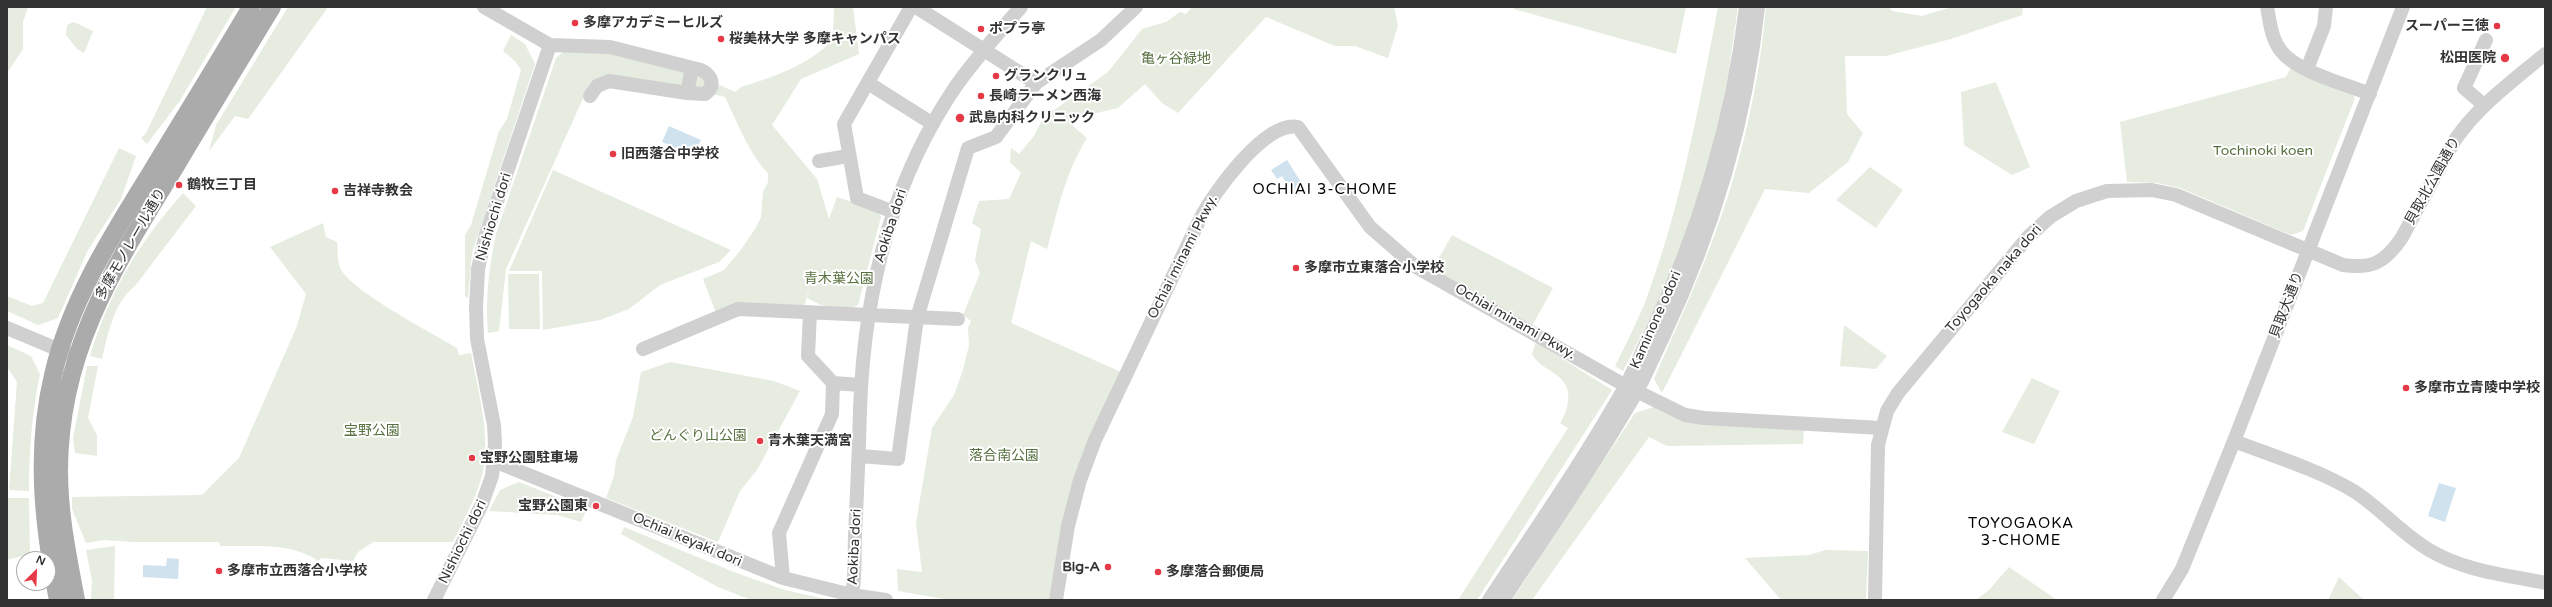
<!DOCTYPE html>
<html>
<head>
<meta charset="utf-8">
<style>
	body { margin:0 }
	#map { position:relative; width:2552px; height:607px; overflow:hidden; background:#fff; font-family:"Varela Round",sans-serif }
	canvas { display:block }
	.frame { position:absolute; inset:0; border:8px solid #333; pointer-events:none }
	.north { position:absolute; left:16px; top:551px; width:40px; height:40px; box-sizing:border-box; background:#fff; border:1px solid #adadad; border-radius:50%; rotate:24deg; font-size:11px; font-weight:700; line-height:16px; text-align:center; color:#333 }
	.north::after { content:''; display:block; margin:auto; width:14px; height:18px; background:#e63946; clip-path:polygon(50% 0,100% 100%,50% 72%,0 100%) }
</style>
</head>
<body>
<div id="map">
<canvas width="2552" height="607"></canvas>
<div class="frame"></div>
<div class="north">N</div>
</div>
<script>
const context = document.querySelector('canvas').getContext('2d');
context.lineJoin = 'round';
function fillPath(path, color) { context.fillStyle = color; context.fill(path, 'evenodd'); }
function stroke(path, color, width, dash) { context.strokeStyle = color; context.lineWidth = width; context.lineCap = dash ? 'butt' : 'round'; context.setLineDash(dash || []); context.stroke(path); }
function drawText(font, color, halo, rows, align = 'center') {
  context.font = font + ' "Varela Round","Noto Sans JP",sans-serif'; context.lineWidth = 4; context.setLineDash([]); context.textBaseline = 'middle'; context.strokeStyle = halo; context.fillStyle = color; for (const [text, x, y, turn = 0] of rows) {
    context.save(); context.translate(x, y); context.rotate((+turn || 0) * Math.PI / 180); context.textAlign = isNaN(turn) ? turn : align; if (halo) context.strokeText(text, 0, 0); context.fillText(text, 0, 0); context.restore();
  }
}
fillPath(new Path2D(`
	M7 7H28L23 22V49L7 73Z
	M207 7H236L179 102 147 144 141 138 146 133Z
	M288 7H328L248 119 235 116 209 151 216 125Z
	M834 7H853L859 54 801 79 772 125 817 179 829 219 837 197 877 210 881 217 858 305C842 314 821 306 807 298L814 271 804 307 716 313 703 279 724 270 740 251 755 229 761 217 763 192 768 182V173C752 159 735 118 725 97L678 86 605 76 590 83 506 269 499 331 488 333C485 299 489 268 496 234L556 58 563 52H607L697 75 735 92 741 87C774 77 808 65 833 40Z
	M1192 7H1394L1398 26 1388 58 1355 46H1335L1266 17 1178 113 1162 103 1145 84 1118 108 1079 117 1073 126 1087 138C1065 173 1058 210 1047 249L1031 241 1011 323 1121 372 1092 437 1050 600H950L898 591 897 569 922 572 916 523 932 428 954 395 963 370 969 345 968 328 971 321 963 315 980 273 975 260 981 229 972 223 979 201 1009 199 1021 173 1010 162 1011 148 1019 154 1034 136 1043 118 1108 72 1142 29 1166 22 1180 12 1186 14Z
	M1513 7H1686L1676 54 1514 9Z
	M1718 7H1738L1728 75 1706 180 1690 232 1658 302 1623 371 1615 366C1625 346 1635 326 1644 305 1680 211 1699 106 1718 7Z
	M1766 7H1889L1892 11 1922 16 1952 7H2023L2022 15 1951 39 1886 56H1845L1847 114 1863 133 1848 162 1809 193 1765 189 1662 393 1654 379C1674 332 1696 286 1713 239 1741 165 1759 86 1766 7Z
	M74 22 93 31 84 53 77 49 66 35 67 25Z
	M511 35 525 44 535 64 472 253 468 298 465 296V235L471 225 499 131 507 119 521 70 515 61 503 51Z
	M2291 67 2352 92 2355 98 2303 231 2291 235 2180 188 2157 183 2127 182 2120 122 2286 77Z
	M1996 82 2030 167 2012 175 1964 145 1961 92Z
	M119 148 136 156 121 199 88 250 58 318 38 325 7 311V296L32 306 43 303Z
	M1870 167 1903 190 1876 228 1836 200Z
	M553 170 731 250 719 262 660 285 629 309 600 320 543 330 542 271H509Z
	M183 193 196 206 135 286C114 302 108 333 102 359L90 356C109 293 139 242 183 193Z
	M323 223 326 237 337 242C338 250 337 260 340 268 351 291 432 333 457 348L459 355 471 353C478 390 489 428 484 466 480 492 464 518 453 542H373L358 552 353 561 321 558 319 561C289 541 254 547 220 546L219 542H133L104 540 86 543 72 509V497L202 495 239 458 297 326 306 294 270 247Z
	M1452 235 1553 288 1532 326 1432 270Z
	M508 274H539L540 329H509Z
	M1844 325 1887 356 1876 369 1840 366Z
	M1536 342 1612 390 1477 600H1458L1568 428 1560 423C1568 411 1574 390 1560 378 1551 369 1538 366 1532 354Z
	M7 345 31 356 40 374C32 413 29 451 29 491L9 490 17 382 7 367Z
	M670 362 774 381 800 391 757 470 740 491 718 542 606 498 614 476 616 460 633 417 641 372Z
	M87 366H98L88 418 97 435V456L75 453 73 438Z
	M2032 378 2060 391 2034 444 2002 432Z
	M1654 407 1804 428 1803 444 1667 446 1649 437 1532 600H1512L1635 413Z
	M519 482 587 509 581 522 557 515 489 511 500 490Z
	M7 498H29L30 554 7 560Z
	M624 527 739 574 785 590 830 600H751L718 587 621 534Z
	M115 546 114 600H91L92 581 86 550Z
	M1826 550 1868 551 1866 600H1781L1745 558 1809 555Z
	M2009 567 2057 600H1976L1989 590Z
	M2339 577 2364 600H2328Z`), '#e6ecdf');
fillPath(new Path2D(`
	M669 126 701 140 694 156 662 142Z
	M1287 160 1306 190 1295 197 1282 176 1277 179 1271 170Z
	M2439 483 2456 488 2445 522 2428 516Z
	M167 558 179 559 178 579 143 577V565L166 566Z`), '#cfe2ee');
stroke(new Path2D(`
	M484 7 550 45 610 47 701 70C712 75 716 86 705 94L687 93 692 68
	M916 7 1036 83
	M2267 7C2270 22 2271 38 2281 51 2297 72 2345 84 2370 94
	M2307 69 2324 26 2326 7
	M868 83 933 124
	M590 96 597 86 609 81 687 93
	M2484 105 2464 88 2486 40
	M819 161 848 156
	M894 212 857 198 844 124 911 7
	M7 328 69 354
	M643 349 738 309 958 319
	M833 383 861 385
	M2234 441C2273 456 2316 469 2352 490 2380 507 2402 535 2431 551 2465 571 2507 575 2545 583
	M859 456 898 459 917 318 968 148 996 137 1036 83 1101 40 1136 7
	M494 461 783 578 852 595 886 600
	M783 578 779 533 832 414 833 383 808 356 810 312
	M434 600 482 504 492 476 495 444 494 425 477 339 476 307 478 269 486 234 550 45
	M851 600C856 580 854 557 855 536 857 494 859 451 860 409 864 295 891 181 956 86 976 58 998 33 1021 7
	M1056 600 1068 526 1080 480 1095 440 1200 219C1213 194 1265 120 1298 127L1370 227 1416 267 1626 386 1685 415 1704 418 1881 428
	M1489 600C1535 530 1584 460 1625 387 1634 371 1641 353 1649 337 1699 233 1732 121 1746 7
	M1503 600C1548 532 1595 464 1636 393 1646 375 1654 355 1663 337 1712 233 1746 121 1758 7
	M1875 600 1878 445 1887 411 1898 393 2028 237 2050 217 2076 201 2107 191 2152 190 2176 195 2343 265C2372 269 2384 263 2401 239L2455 140C2479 105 2513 81 2545 54
	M2163 600 2182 569 2234 441 2403 7`), '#d0d0d0', 14);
stroke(new Path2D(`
	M58 600C43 525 35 450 53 375 70 301 111 237 150 174 184 118 218 63 251 7
	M76 600C68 557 59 515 59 471 59 354 112 270 171 174 204 118 238 63 272 7`), '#ababab', 18);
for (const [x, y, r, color] of [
	[575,23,4,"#e63946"],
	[2497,26,4,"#e63946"],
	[981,29,4,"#e63946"],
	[721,39,4,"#e63946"],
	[2505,58,5,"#e63946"],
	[996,76,4,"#e63946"],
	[981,96,4,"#e63946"],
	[960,118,5,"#e63946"],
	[613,154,4,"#e63946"],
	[179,185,4,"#e63946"],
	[335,191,4,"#e63946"],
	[1296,268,4,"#e63946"],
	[2406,388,4,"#e63946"],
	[760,441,4,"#e63946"],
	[472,458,4,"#e63946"],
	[596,506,4,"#e63946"],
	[1108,567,4,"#e63946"],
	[219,571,4,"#e63946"],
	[1158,572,4,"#e63946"]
]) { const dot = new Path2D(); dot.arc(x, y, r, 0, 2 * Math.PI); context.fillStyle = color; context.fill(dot); stroke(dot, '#fff', 1.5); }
drawText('bold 14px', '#333', '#fff', [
	["多摩アカデミーヒルズ",583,23],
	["スーパー三徳",2489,26,"right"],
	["ポプラ亭",989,29],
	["桜美林大学 多摩キャンパス",729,39],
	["松田医院",2496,58,"right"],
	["グランクリュ",1004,76],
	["長崎ラーメン西海",989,96],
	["武島内科クリニック",969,118],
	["旧西落合中学校",621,154],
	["鶴牧三丁目",187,185],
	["吉祥寺教会",343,191],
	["多摩市立東落合小学校",1304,268],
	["多摩市立青陵中学校",2414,388],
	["青木葉天満宮",768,441],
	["宝野公園駐車場",480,458],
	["宝野公園東",588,506,"right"],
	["Big-A",1100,567,"right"],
	["多摩市立西落合小学校",227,571],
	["多摩落合郵便局",1166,572]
], 'left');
drawText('14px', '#56703f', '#fff', [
	["亀ヶ谷緑地",1176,59],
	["Tochinoki koen",2263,151],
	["青木葉公園",839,279],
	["宝野公園",372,431],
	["どんぐり山公園",698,436],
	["落合南公園",1004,456]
]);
drawText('14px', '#333', '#fff', [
	["貝取北公園通り",2433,181,-61],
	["Nishiochi dori",494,217,-73],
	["Aokiba dori",891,226,-72],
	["多摩モノレール通り",131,244,-60],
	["Ochiai minami Pkwy.",1183,257,-63],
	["Toyogaoka naka dori",1994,279,-49],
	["貝取大通り",2287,305,-69],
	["Kaminone odori",1656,320,-66],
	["Ochiai minami Pkwy.",1515,322,30],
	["Ochiai keyaki dori",687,540,23],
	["Nishiochi dori",463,542,-64],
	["Aokiba dori",855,547,-87]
]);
context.letterSpacing = '1px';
drawText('15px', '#000', '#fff', [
	["OCHIAI 3-CHOME",1325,190],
	["TOYOGAOKA",2021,524],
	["3-CHOME",2021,541]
]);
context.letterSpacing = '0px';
</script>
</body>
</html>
